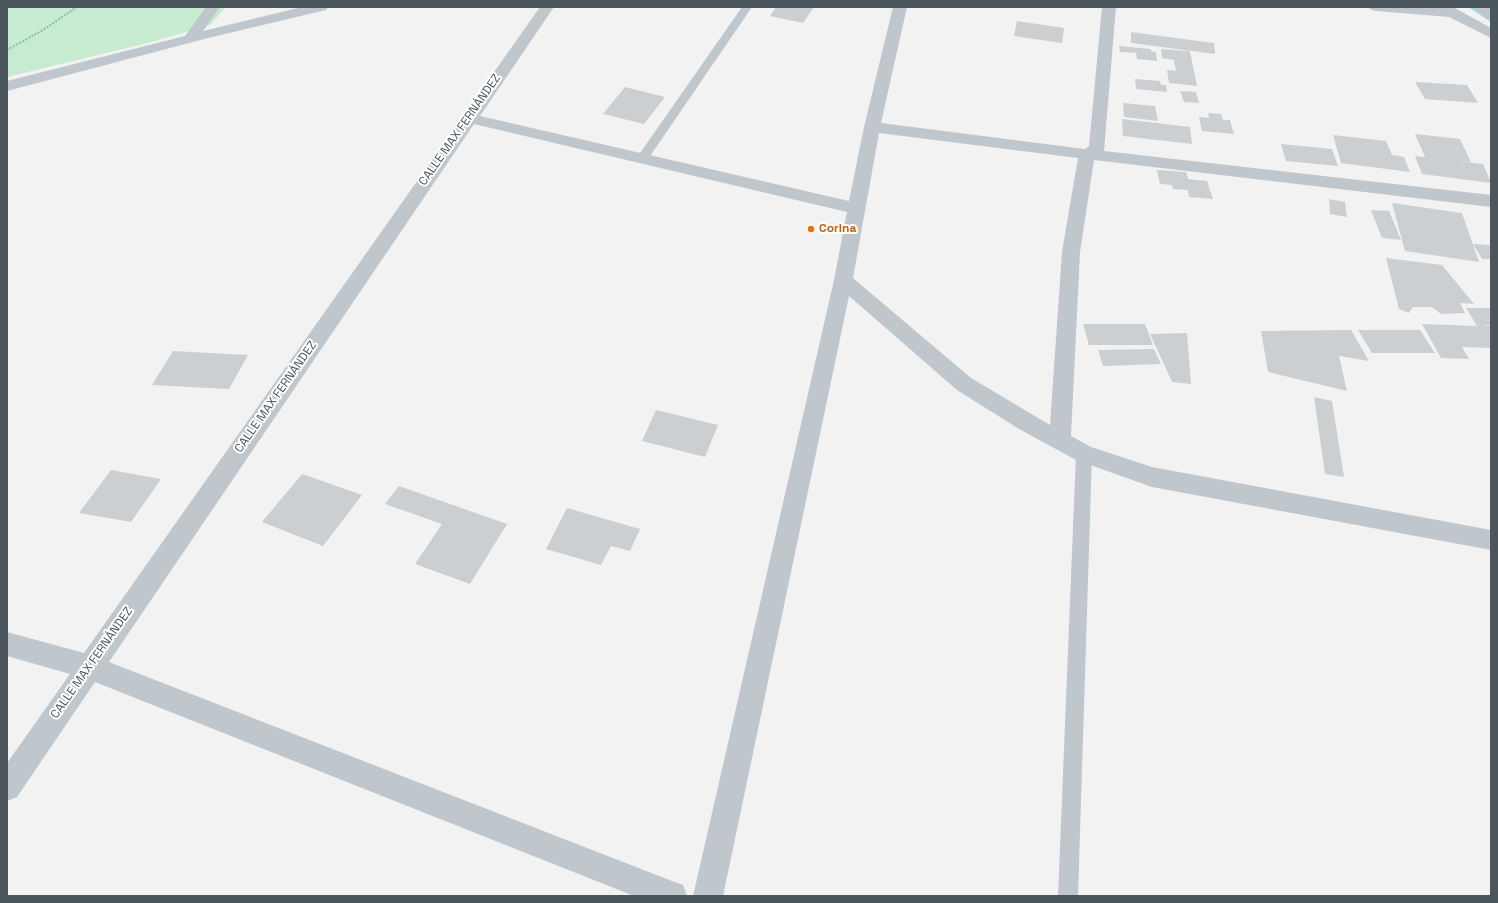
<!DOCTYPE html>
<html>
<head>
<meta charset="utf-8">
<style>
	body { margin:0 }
	#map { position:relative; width:1498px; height:903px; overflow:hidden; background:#f3f2f2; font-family:"Space Grotesk",sans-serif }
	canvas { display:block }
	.frame { position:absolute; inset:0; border:8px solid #4b575d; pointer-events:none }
</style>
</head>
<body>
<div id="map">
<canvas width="1498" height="903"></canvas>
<div class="frame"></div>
</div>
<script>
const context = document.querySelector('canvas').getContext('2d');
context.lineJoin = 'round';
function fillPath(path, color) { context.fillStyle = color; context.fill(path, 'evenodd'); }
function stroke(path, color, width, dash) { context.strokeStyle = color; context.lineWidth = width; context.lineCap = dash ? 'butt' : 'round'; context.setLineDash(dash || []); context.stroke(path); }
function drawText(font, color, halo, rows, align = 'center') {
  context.font = font + ' "Space Grotesk",sans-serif'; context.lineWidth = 4; context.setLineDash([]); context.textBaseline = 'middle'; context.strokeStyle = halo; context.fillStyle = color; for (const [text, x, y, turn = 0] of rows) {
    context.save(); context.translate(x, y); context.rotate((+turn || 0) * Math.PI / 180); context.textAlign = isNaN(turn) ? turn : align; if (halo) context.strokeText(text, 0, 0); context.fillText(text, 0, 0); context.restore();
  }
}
fillPath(new Path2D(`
	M7 7H226L210 25 148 43 7 77Z`), '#c6ebd0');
fillPath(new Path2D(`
	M1468 7H1475L1491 17V22Z`), '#98dde3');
fillPath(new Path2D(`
	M776 7H814L803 23 770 16Z
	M1017 21 1064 28 1062 43 1014 36Z
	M1131 32 1214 43 1215 54 1131 43Z
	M1119 46 1151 49V51L1156 52 1157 61 1137 59 1136 53 1120 52Z
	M1161 49 1190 51 1197 86 1169 83 1167 70 1176 71 1174 60 1162 58Z
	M1135 79 1160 81 1161 85H1166L1167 92 1136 89Z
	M1415 82 1467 85 1478 103 1425 99Z
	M625 87 665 97 644 124 603 114Z
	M1180 91 1196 92 1199 103 1184 102Z
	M1123 103 1155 106 1158 121 1124 117Z
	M1208 113 1221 114 1223 120H1230L1234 134 1202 131 1199 117 1209 118Z
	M1122 119 1190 127 1192 144 1123 136Z
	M1415 134 1460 139 1471 162 1458 161 1483 164 1491 183 1422 174 1415 156 1425 157Z
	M1333 135 1386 141 1392 155 1404 157 1410 172 1341 163Z
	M1281 144 1332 149 1338 166 1286 161Z
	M1157 170 1186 172 1188 179 1207 181 1213 199 1189 197 1188 190 1173 189 1172 185 1160 184Z
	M1329 199 1345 202 1347 217 1330 214Z
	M1392 203 1462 213 1479 262 1405 251Z
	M1371 210 1389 211 1401 240 1382 238Z
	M1473 244 1491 245V259H1482Z
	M1386 258 1442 265 1474 304 1460 303 1465 313 1441 314 1432 307H1413L1409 313 1399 309Z
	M1466 308H1491V325L1481 326H1491V348L1462 347 1469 359 1441 358 1422 324 1477 326Z
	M1083 324H1145L1153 345H1089Z
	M1351 330 1369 361 1339 356 1347 391 1268 372 1261 331Z
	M1358 330H1420L1435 353H1372Z
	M1187 333 1191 384 1172 382 1150 334Z
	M1154 349 1161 364 1103 366 1098 350Z
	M173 351 248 355 229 389 152 385Z
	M1314 397 1332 401 1344 477 1325 474Z
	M656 410 718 425 705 457 642 441Z
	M111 470 161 479 131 522 79 513Z
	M302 474 362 495 323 546 262 522Z
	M399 486 507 524 470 584 415 564 442 524 385 504Z
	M567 508 640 529 630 551 611 546 601 565 546 549Z`), '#cccfd2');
stroke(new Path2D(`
	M7 50 43 30 77 7`), '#81c69b', 2, [2, 1.5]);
fillPath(new Path2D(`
	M742 7H752L646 162H638L636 159 638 156Z
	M1084 448 1089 450 1092 454 1078 896H1058L1076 454 1079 450Z`), '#bfc7cc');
fillPath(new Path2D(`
	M206 7H220L203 31 302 7H328L326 10 208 38 7 91V81L185 36Z
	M540 7H554L480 116 849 201 864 127 893 7H907L881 123 1085 149 1089 146 1102 7H1116L1104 151 1491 195V207L1094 160 1080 252 1071 436 1091 447 1152 467 1491 530V550L1152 487 1076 460 1019 429 957 390 849 296 723 896H693L834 280 847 212 474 124 109 662 672 881 683 885 687 896H634L95 682 17 797 7 801V763L70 674 7 656V632L84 653ZM879 133 1078 158 1062 252 1050 425 971 378 853 278Z
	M1369 7H1453L1491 28V38L1449 17 1376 11 1371 10Z
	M1473 7H1489L1491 8V19L1486 18Z`), '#bfc7cc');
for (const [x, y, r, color] of [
	[811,229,4,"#e8710a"]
]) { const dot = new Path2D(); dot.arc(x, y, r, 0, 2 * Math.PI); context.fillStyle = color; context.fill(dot); stroke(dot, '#fff', 1.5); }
drawText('12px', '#4b575d', '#fff', [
	["CALLE MAX FERNÁNDEZ",460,130,-55],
	["CALLE MAX FERNÁNDEZ",276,397,-55],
	["CALLE MAX FERNÁNDEZ",92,663,-55]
]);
drawText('bold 12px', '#c56008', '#fff', [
	["Corina",819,229]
], 'left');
</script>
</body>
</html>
